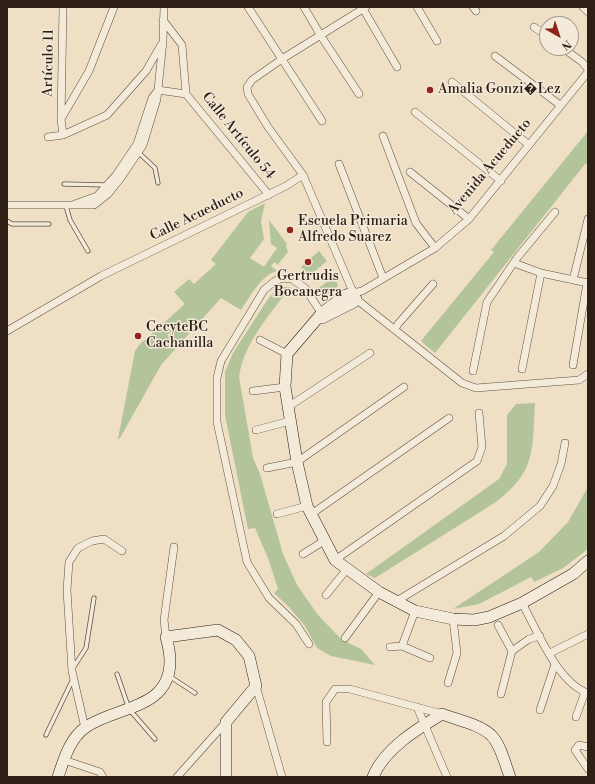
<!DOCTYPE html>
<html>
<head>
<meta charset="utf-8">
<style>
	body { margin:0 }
	#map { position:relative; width:595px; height:784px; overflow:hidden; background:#eedfc5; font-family:"Libre Bodoni",serif }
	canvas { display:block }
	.frame { position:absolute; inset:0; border:8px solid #2d1f15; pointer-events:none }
	.north { position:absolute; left:539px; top:16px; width:40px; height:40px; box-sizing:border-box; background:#f4ead9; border:1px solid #a4998b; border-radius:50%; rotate:141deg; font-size:11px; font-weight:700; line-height:16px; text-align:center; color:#2d1f15 }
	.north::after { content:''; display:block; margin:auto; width:14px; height:18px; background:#8f2418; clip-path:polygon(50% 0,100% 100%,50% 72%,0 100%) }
</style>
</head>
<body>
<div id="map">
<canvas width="595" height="784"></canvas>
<div class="frame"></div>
<div class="north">N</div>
</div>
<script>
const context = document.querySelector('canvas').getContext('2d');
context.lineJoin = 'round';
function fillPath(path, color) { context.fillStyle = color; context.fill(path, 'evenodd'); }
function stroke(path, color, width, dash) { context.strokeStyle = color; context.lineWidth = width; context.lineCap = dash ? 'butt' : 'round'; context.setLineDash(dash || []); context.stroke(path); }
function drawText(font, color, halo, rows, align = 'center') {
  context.font = font + ' "Libre Bodoni",serif'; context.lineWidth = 3; context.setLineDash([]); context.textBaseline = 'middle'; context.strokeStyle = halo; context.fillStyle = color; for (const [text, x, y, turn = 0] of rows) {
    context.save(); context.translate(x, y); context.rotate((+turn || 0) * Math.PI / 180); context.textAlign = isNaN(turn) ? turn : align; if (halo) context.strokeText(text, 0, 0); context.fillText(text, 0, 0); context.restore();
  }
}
fillPath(new Path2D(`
	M588 131V164H585L435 353 421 341 494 252 491 250Z
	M265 203 261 221 264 239 250 258 264 267 277 248 271 244 269 220 287 244 286 246 288 252 279 263 278 265 274 262 271 266 277 271C261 275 250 297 241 310L221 298 161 365 120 438 118 439 135 351 139 345 185 304 174 292 189 279 194 284 216 264 211 260 248 212Z
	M319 251 327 261 309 276 301 267Z
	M335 276 338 286 322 299 316 290Z
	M285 287H290C270 315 244 342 239 377L253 458 260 474 283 554 297 585 318 615 342 640 361 649 375 665 331 656 317 648 305 626 290 608 274 593 278 589 268 558 255 528 248 529 225 415V372L233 353 268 299 275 291Z
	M535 403C532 450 537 470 496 502L375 578 366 574 499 479 507 464V415L516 404Z
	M588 487V549L563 568 534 582 531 577 479 604 453 609 539 552 568 522Z`), '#b3c39a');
const lane = new Path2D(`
	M138 152 155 168 158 183
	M64 184 107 185
	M66 206 70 220 88 251
	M7 221 12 224H49
	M73 668 86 648 94 598
	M117 674 129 709 155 739
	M169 676 195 693
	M46 735 73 679`);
const street = new Path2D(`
	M248 7 322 121
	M304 7 321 36 359 94
	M362 7 397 67
	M366 7 282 59 252 80 247 87 248 94 268 127 303 175 356 299 462 383 476 388 579 380 588 374
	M417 7 437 41
	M473 7 476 11
	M583 7 588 12
	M163 20 182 45 186 94
	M534 27 547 36
	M563 48 582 62 588 69
	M495 56 560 105
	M452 82 529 145
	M158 90 186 94 269 195
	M415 112 501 181
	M61 119 89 71 114 7
	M63 135 61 119 63 7
	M383 136 416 223 435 248
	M48 137 63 135 107 115 146 71 161 45
	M339 164 383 278
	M410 172 469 219
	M75 204 97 196 116 175 137 144 152 98 158 90
	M7 205H94L108 194 120 179 143 145 157 99 163 41 164 7
	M514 263 541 273 588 283
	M573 280 588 219
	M353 293 362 291 435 248 469 219 588 72
	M395 329 398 324 433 284
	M7 331 101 276 286 186 303 175
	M260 340 287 354
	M573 365 587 283
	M522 369 541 273
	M473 371 487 302 517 258 555 212
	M253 391 285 387
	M288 407 370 353
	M256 430 290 421
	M267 468 297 462 404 387
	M277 514 307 506
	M310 515 449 418
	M303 554 324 541
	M335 560 477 461 482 447 479 413
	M326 595 347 569
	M395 602 504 536 540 506 553 486 561 464 565 443
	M522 603C536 628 558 684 588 693
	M498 625 512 651
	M166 637 164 620 174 547
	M345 638 379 592
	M309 644 296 624 269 598 247 562 217 422V378L221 361 264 290 275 281 283 278 292 279 305 288 318 308 324 315
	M402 646 415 611
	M390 647 402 646 430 658
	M550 653 588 634
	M448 683 457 653 453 619
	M256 686 282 777
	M501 694 512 651 529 639 540 636
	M417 707 447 777
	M540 710 555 664
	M576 717 585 692
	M85 728 72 671 67 590 69 562 78 548 92 541 104 539 122 551
	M327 742 326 702 335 689H350L442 714
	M588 747 579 745 575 750 588 769
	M64 760 100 772 103 777
	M177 777 226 722`);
const secondary = new Path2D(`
	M353 293 346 295 322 313 287 354 285 387 297 462 307 506 335 560 379 592 415 611 453 619 474 620 489 617 522 603 573 574 588 561
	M322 318 354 302 356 299
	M58 777C64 759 70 738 86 727 116 706 170 710 170 661 170 653 168 644 166 637L218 630 236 640 249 656 256 686 226 722V777
	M373 777C384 749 417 729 442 714 457 720 479 724 491 735 501 745 505 764 510 777`);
stroke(lane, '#5d4f41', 5);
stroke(street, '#5d4f41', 8);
stroke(secondary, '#2d1f15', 12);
stroke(lane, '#f4ead9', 3.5);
stroke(street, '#f4ead9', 7);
stroke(secondary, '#f4ead9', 11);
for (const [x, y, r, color] of [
	[430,90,4,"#8f2418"],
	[290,230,4,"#8f2418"],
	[308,262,4,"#8f2418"],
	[138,336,4,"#8f2418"]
]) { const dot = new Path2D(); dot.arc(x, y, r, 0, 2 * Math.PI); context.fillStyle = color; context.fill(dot); stroke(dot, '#f4ead9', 1.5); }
drawText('14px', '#2d1f15', '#f4ead9', [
	["Artículo 11",49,63,-89],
	["Calle Artículo 54",238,136,51],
	["Avenida Acueducto",490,167,-50],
	["Calle Acueducto",197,215,-26]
]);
drawText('14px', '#2d1f15', '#f4ead9', [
	["Amalia Gonzi�Lez",438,90],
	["Escuela Primaria",298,222],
	["Alfredo Suarez",298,238],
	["Gertrudis",308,277,"center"],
	["Bocanegra",308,293,"center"],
	["CecyteBC",146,328],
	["Cachanilla",146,344]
], 'left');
</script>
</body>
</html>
